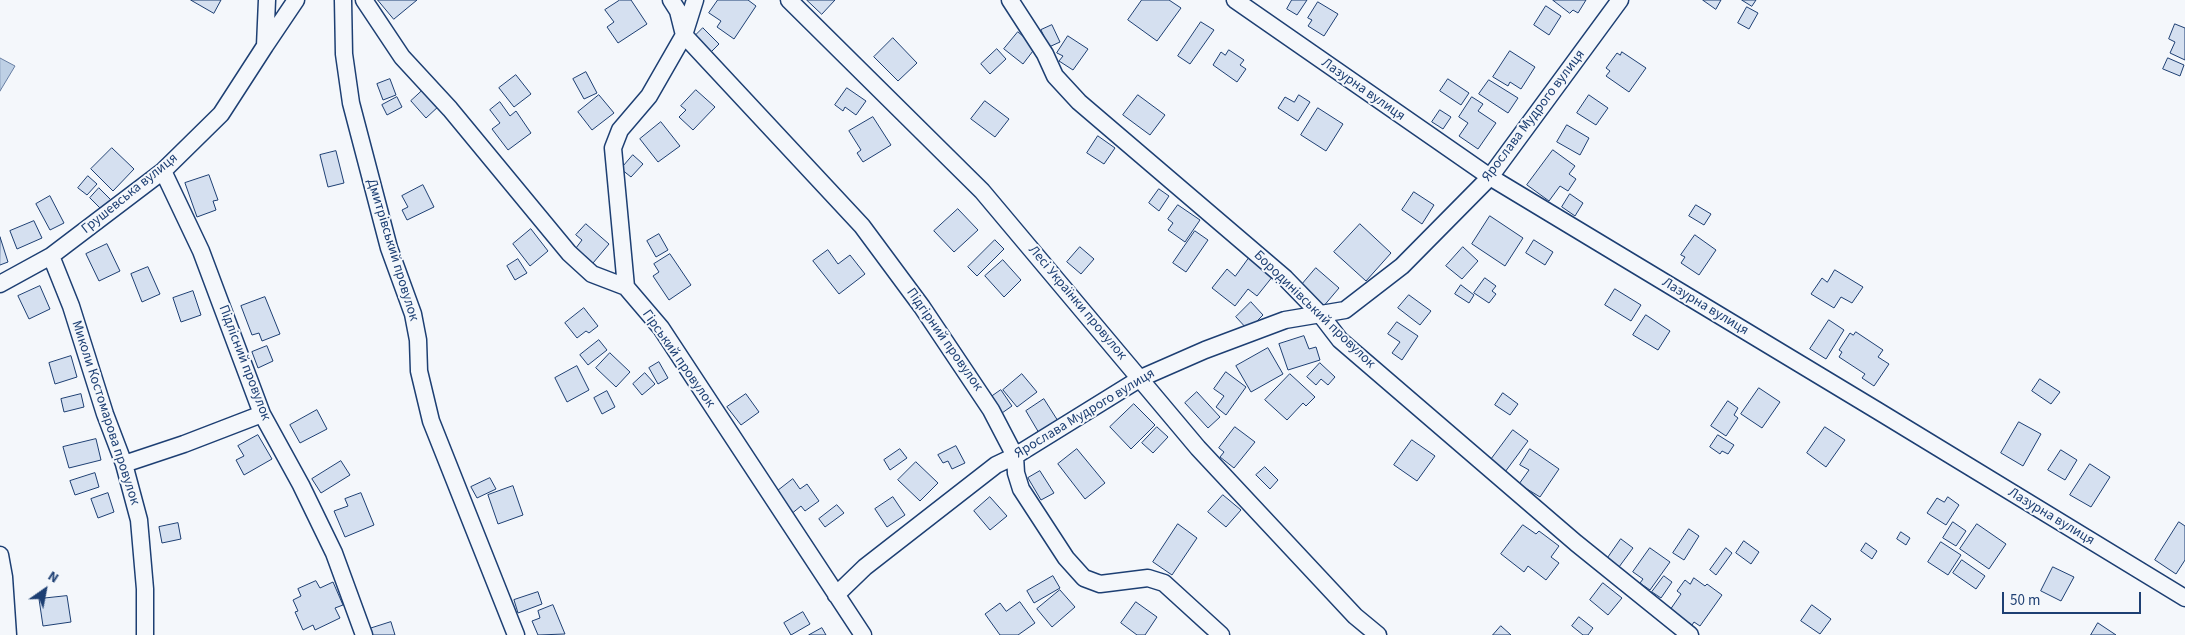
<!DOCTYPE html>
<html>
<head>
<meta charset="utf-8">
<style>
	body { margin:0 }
	#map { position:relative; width:2185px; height:635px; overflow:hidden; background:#f4f7fb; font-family:"Source Sans 3",sans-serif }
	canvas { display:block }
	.north { position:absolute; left:20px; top:565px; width:50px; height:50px; -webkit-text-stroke:4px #f4f7fb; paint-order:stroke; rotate:33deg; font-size:14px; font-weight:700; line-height:20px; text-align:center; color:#1d3f73 }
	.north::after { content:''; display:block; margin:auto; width:18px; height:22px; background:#1d3f73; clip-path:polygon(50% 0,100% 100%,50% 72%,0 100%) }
	.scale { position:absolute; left:2002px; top:592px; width:139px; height:22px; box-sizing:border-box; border:2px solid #1d3f73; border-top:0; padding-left:6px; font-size:15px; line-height:18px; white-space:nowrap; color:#1d3f73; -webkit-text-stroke:4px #f4f7fb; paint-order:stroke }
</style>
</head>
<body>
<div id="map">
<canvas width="2185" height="635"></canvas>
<div class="north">N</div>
<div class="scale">50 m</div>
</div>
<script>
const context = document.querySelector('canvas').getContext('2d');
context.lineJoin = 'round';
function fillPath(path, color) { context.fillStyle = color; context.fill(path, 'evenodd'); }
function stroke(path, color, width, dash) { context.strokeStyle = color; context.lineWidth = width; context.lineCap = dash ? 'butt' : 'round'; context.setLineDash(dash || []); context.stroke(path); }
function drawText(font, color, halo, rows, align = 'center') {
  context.font = font + ' "Source Sans 3",sans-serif'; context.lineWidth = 4; context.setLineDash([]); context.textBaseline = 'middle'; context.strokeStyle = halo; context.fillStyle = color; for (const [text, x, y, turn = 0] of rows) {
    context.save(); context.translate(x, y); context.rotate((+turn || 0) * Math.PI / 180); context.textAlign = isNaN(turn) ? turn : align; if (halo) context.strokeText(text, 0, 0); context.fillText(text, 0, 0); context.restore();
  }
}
const water = new Path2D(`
	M0 58 15 66 0 91Z`);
fillPath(water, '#bed0e5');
stroke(water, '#687fa3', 1);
const building = new Path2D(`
	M191 0H221L214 13Z
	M378 0H417L394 19Z
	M620 0H631L647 24 618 43 607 27 614 22 605 10Z
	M718 0H748L756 6 734 39 717 27 721 21 709 13Z
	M807 0H835L822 14Z
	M1142 0H1169L1181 8 1157 41 1128 20Z
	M1292 0H1307L1297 15 1287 9Z
	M1553 0H1586L1578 13 1573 10 1570 13Z
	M1703 0H1721L1716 9Z
	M1742 0H1756L1752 6Z
	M1318 2 1338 14 1324 36 1308 26 1312 20 1308 18Z
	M1546 6 1561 16 1549 35 1534 25Z
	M1747 7 1758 13 1749 29 1738 23Z
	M1201 22 1214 30 1190 64 1178 56Z
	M2175 24 2185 28V60L2170 53 2175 42 2169 39Z
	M1052 25 1060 42 1049 47 1041 30Z
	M703 28 719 44 709 54 693 38Z
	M1018 32 1036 47 1023 64 1004 49Z
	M1068 36 1088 49 1073 70 1059 61 1063 56 1057 53Z
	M893 38 917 63 898 81 874 57Z
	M997 49 1006 59 990 74 981 64Z
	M1229 50 1244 60 1240 65 1246 69 1237 82 1213 65 1221 52 1225 55Z
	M1510 51 1535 67 1521 89 1510 82 1508 86 1493 77Z
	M1622 52 1646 68 1629 92 1606 76 1610 71 1606 68 1617 53 1620 55Z
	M2168 58 2184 65 2180 76 2163 69Z
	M586 72 597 93 584 99 573 79Z
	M516 75 531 94 514 107 499 88Z
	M390 79 396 95 383 100 377 84Z
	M1448 79 1469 93 1461 105 1440 91Z
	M1489 80 1518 98 1508 113 1479 94Z
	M847 88 866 101 856 115 845 107 843 111 835 105Z
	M424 89 440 105 426 118 411 101Z
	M696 90 715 107 693 130 679 117 686 110 681 106Z
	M599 95 614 113 592 130 578 112Z
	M1138 95 1165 115 1150 135 1123 115Z
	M1299 95 1310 102 1298 121 1278 108 1285 97 1294 102Z
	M1589 95 1608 108 1596 125 1577 113Z
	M397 97 402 107 387 115 382 105Z
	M1472 97 1483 104 1478 111 1496 123 1478 149 1459 136 1468 123 1459 117Z
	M985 101 1009 119 995 137 971 119Z
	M500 102 510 116 516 111 531 133 508 150 492 129 500 123 490 110Z
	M1318 108 1343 124 1326 151 1301 135Z
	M1440 110 1451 117 1443 129 1432 122Z
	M873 117 891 145 863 162 857 153 861 150 849 131Z
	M661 122 680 146 658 162 640 139Z
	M1567 125 1589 138 1580 155 1557 142Z
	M1098 136 1115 148 1104 164 1087 153Z
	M112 148 134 169 113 191 91 169Z
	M1553 150 1575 166 1569 174 1576 179 1568 191 1560 186 1549 201 1527 185Z
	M336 151 344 183 328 187 320 155Z
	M633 155 643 164 631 177 621 169Z
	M209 175 218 200 213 201 216 210 197 217 185 183Z
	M88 176 97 184 87 195 78 188Z
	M423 185 434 207 407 220 402 210 408 207 402 196Z
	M99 188 112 201 103 211 90 198Z
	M1159 189 1169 196 1159 211 1149 203Z
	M1414 192 1434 205 1422 224 1402 210Z
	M1570 194 1583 203 1575 216 1562 207Z
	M50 196 64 223 50 230 36 204Z
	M1178 205 1200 220 1185 242 1168 230 1173 223 1168 219Z
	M1696 205 1711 214 1704 225 1689 216Z
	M958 209 978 230 954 252 934 231Z
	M1490 216 1523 238 1505 266 1472 244Z
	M34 221 42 238 17 249 10 231Z
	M586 224 609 244 593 263 576 248 582 240 576 235Z
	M1360 224 1391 253 1366 281 1334 252Z
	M531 229 548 251 530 266 513 244Z
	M1195 231 1208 240 1186 272 1173 263Z
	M659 234 668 250 656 257 647 241Z
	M1695 235 1716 250 1699 275 1681 263 1685 257 1681 255Z
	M0 237 8 262 0 265Z
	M995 240 1004 249 977 276 968 267Z
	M1534 240 1553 252 1545 265 1526 253Z
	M107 244 120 271 99 281 86 254Z
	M1080 247 1094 259 1081 274 1067 262Z
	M1463 247 1478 261 1462 279 1446 266Z
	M828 250 838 264 850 255 865 274 839 294 813 261Z
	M670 254 691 285 669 300 653 276 659 272 654 264Z
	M1249 258 1273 276 1257 296 1248 289 1235 306 1212 288 1227 269 1235 276Z
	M518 259 527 273 515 280 507 266Z
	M1003 260 1021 280 1004 297 985 276Z
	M148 267 160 294 142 302 131 274Z
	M1316 268 1339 288 1322 308 1299 288Z
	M1835 270 1863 287 1852 303 1841 297 1834 308 1811 294 1822 278 1827 282Z
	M1485 278 1496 286 1492 291 1496 294 1489 303 1474 293Z
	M1461 285 1474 295 1469 303 1455 294Z
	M40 286 50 309 29 319 18 296Z
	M1615 289 1641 305 1631 321 1605 305Z
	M193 291 201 315 181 322 173 298Z
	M1409 295 1431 311 1420 325 1398 308Z
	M265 297 280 334 262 341 259 333 252 335 241 306Z
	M1251 302 1263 315 1248 330 1236 317Z
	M584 308 598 326 589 333 586 331 577 338 565 323Z
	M1646 315 1670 331 1658 350 1633 335Z
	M1829 320 1844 330 1826 359 1810 349Z
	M1397 322 1418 336 1402 360 1392 353 1400 342 1388 334Z
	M1856 332 1883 350 1878 357 1889 364 1874 386 1862 378 1865 374 1839 357 1842 352 1839 350 1850 333 1853 335Z
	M1304 336 1309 349 1316 347 1320 360 1288 370 1279 344Z
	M599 340 607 350 588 365 580 355Z
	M267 346 273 361 258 368 252 352Z
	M1268 348 1283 374 1251 392 1236 366Z
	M610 353 630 372 616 387 596 368Z
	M71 356 77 377 55 384 49 363Z
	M659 362 668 378 658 384 649 368Z
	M1320 363 1335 377 1328 385 1321 379 1316 385 1307 377Z
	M577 366 589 390 567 402 555 378Z
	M1226 372 1246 387 1226 415 1216 407 1224 396 1214 389Z
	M645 373 655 384 642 395 633 384Z
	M1022 374 1037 392 1017 407 1003 390Z
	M1290 374 1315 397 1306 406 1303 403 1287 420 1265 400Z
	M2040 379 2060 392 2051 404 2032 391Z
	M1759 388 1780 402 1762 428 1741 414Z
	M1001 390 1012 406 1002 413 991 397Z
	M607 391 615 407 602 414 594 398Z
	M1197 392 1220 417 1208 428 1185 403Z
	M1503 393 1518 404 1510 415 1495 405Z
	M81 394 84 407 64 412 61 399Z
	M746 394 759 412 741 425 727 407Z
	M1044 399 1058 421 1039 433 1026 411Z
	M1728 401 1738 408 1734 415 1738 418 1726 436 1711 426Z
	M1134 404 1155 425 1131 449 1110 427Z
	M317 410 327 429 300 443 290 425Z
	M2019 422 2041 434 2023 466 2001 453Z
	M1157 427 1168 437 1153 453 1142 443Z
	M1235 427 1255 442 1234 468 1220 457 1224 452 1219 448Z
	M1825 427 1845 440 1826 467 1807 453Z
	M1513 430 1528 441 1505 472 1490 461Z
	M258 435 272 459 244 475 236 460 244 456 238 446Z
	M1718 435 1734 445 1728 454 1722 451 1720 454 1710 447Z
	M96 439 101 460 69 468 63 447Z
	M1412 440 1435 456 1417 481 1394 465Z
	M956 446 965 463 952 469 948 461 943 463 938 455Z
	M900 449 907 458 890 470 884 460Z
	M1077 449 1105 483 1085 499 1058 464Z
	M1530 449 1559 469 1540 497 1519 484 1529 470 1520 465Z
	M2061 450 2077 460 2065 480 2048 470Z
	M341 461 350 475 321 493 312 479Z
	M916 462 938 483 920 501 898 480Z
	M2090 464 2110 477 2091 507 2070 495Z
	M1265 467 1278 480 1270 489 1256 475Z
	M1040 471 1054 493 1041 500 1028 478Z
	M95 473 99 487 75 495 70 481Z
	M490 478 496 489 477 498 471 487Z
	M793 479 800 489 807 484 819 501 805 511 801 506 790 515 775 493Z
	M513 486 523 515 498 524 488 495Z
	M108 493 114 512 98 518 91 499Z
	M361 493 374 525 345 537 334 511 348 506 345 499Z
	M1223 495 1241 510 1226 527 1208 512Z
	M893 497 905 515 887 527 875 509Z
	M990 497 1007 516 990 530 974 511Z
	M1948 497 1959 505 1946 525 1927 513 1937 498 1944 502Z
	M837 505 844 513 825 527 819 519Z
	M1953 522 1966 531 1956 546 1943 538Z
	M2179 522 2185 526V560L2176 574 2155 560Z
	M178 523 181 539 162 543 159 527Z
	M1178 524 1197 538 1172 575 1153 562Z
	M1977 524 2006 544 1989 569 1960 549Z
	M1523 525 1536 534 1539 531 1559 546 1551 557 1559 563 1546 580 1528 566 1524 572 1501 554Z
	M1689 529 1699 536 1684 560 1673 553Z
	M1901 532 1910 538 1906 545 1897 539Z
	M1621 539 1633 548 1619 567 1607 559Z
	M1744 541 1759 552 1751 564 1736 553Z
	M1941 542 1961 555 1948 575 1928 562Z
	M1866 543 1877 551 1872 559 1861 551Z
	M1650 548 1670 562 1650 590 1640 583 1643 579 1633 572Z
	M1726 548 1732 553 1716 575 1710 570Z
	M1962 560 1985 576 1976 589 1953 573Z
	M2053 567 2074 577 2061 601 2041 591Z
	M1053 576 1060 588 1034 603 1027 591Z
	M1664 576 1672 582 1661 598 1652 592Z
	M1694 578 1705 586 1707 584 1722 595 1700 626 1694 622 1692 625 1670 610 1681 594 1677 591 1685 580 1690 584Z
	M316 581 320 588 333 582 343 605 335 608 340 618 315 630 313 625 303 630 295 612 298 611 293 600 301 596 298 589Z
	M1603 583 1622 598 1608 615 1590 600Z
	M1060 590 1075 607 1052 627 1037 609Z
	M538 592 542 604 518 613 514 600Z
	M67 596 71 622 43 626 39 599Z
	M1020 602 1035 623 1018 635H1000L985 614 1000 603 1006 611Z
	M1136 602 1157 617 1145 635H1137L1121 623Z
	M553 605 565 634 538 635 532 621 540 618 538 611Z
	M1812 605 1831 619 1820 634 1801 621Z
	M803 612 810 624 791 635 784 623Z
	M1579 617 1593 628 1588 635H1583L1572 626Z
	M391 622 395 635H371L369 629Z
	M2098 623 2116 635H2091Z
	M1501 626 1511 635H1493Z
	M822 628 826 635H809Z`);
fillPath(building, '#d5e0f0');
stroke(building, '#1d3f73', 1);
const minor = new Path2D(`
	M343 0 344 54 351 103 389 248 413 314 418 340 419 371 431 421 516 635
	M364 0 402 57 450 109 569 253 592 274 626 287 661 328 863 635
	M671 0 678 11 684 35 862 226 922 307 991 410 1015 456 1016 473 1021 489 1066 558 1084 578 1100 584 1148 578 1164 583 1221 635
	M789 0 982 191 1198 448 1355 616 1378 635
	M1010 0 1045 54 1055 76 1079 102 1285 278 1320 314 1340 340 1576 543 1690 635
	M1235 0 1490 177 1878 411 2185 598
	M265 46 296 0
	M163 171 201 251 262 414 301 485 334 553 364 635
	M51 256 71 306 105 414 124 464 139 520 145 589V635
	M0 284 51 256 163 171 221 114 265 46 267 0
	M626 287 613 148 620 130 649 96 684 35 695 0
	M124 464 184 444 262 414
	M0 555 4 577 8 635
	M836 595 865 567 996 465 1015 456 1141 378 1205 350 1285 320 1345 310 1402 266 1490 177 1620 0`);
stroke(minor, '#1d3f73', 19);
stroke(minor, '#f4f7fb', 16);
drawText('14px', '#1d3f73', '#f4f7fb', [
	["Лазурна вулиця",1363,90,35],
	["Ярослава Мудрого вулиця",1534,116,-53],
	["Грушевська вулиця",130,194,-39],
	["Дмитрівський провулок",392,250,73],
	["Лесі Українки провулок",1077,303,50],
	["Лазурна вулиця",1705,307,31],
	["Бородинівський провулок",1314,310,44],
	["Підгірний провулок",944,340,55],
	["Гірський провулок",678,359,55],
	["Підлісний провулок",244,363,69],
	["Миколи Костомарова провулок",105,413,72],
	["Ярослава Мудрого вулиця",1085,414,-31],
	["Лазурна вулиця",2051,517,31]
]);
</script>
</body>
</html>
